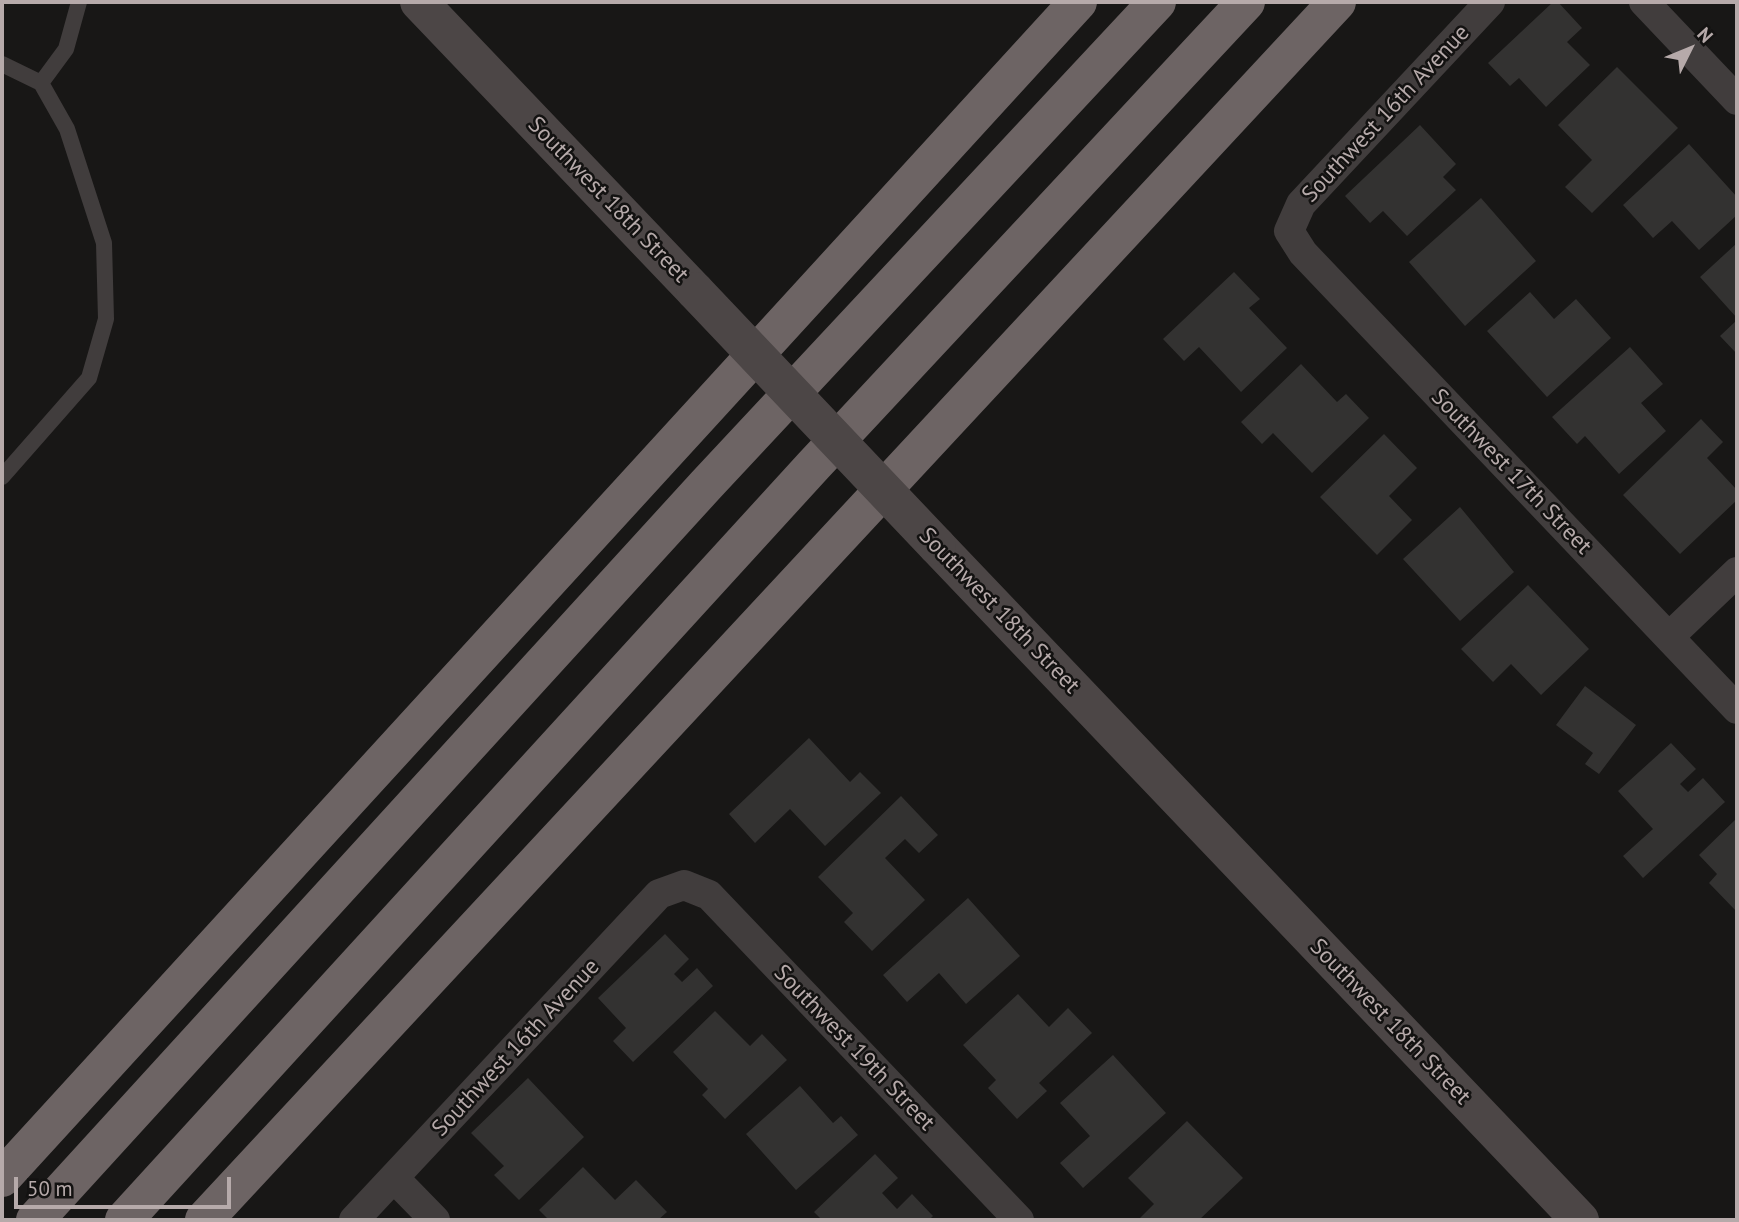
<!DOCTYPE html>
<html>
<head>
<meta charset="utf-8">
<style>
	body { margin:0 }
	#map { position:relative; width:1739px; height:1222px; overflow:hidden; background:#181716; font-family:"PT Sans",sans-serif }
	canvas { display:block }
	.frame { position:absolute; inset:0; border:4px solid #b6aaaa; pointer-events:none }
	.north { position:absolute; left:1655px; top:14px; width:70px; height:70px; -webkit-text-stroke:5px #131211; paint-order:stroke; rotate:47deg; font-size:19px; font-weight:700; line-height:28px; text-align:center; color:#b6aaaa }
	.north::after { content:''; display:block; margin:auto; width:24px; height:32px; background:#b6aaaa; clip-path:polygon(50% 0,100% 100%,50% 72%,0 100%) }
	.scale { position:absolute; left:14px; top:1177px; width:217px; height:32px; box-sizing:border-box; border:4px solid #b6aaaa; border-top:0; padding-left:9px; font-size:21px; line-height:24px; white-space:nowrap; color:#b6aaaa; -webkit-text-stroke:5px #131211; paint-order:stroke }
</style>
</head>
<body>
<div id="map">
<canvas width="1739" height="1222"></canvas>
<div class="frame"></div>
<div class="north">N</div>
<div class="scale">50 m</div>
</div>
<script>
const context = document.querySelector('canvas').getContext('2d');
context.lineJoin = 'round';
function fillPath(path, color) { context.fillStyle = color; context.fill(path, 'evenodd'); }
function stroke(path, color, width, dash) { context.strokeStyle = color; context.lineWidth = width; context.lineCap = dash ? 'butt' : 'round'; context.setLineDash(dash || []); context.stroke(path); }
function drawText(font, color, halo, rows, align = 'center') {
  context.font = font + ' "PT Sans",sans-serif'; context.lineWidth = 5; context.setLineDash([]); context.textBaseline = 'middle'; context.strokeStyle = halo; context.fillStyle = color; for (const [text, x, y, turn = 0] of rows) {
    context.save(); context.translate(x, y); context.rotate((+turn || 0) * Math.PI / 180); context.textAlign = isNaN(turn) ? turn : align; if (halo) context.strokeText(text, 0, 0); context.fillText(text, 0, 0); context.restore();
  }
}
fillPath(new Path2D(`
	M1553 2H1558L1582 28 1567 42 1590 65 1546 107 1519 78 1510 86 1488 63Z
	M1617 67 1678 128 1592 213 1565 187 1592 160 1558 125Z
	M1420 125 1456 164 1443 177 1456 190 1407 236 1383 211 1370 223 1345 196Z
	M1689 144 1737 197V215L1699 250 1672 221 1653 238 1623 205Z
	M1481 198 1536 261 1465 326 1409 262Z
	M1737 243V318L1700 277Z
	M1234 272 1260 299 1249 308 1287 348 1241 392 1199 347 1184 361 1163 339Z
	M1530 292 1554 319 1576 299 1611 338 1547 397 1487 331Z
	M1737 320V354L1720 336Z
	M1630 347 1663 384 1641 403 1666 431 1619 474 1585 436 1577 444 1552 417Z
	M1301 364 1337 402 1346 394 1369 418 1312 473 1273 433 1262 444 1241 422Z
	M1701 419 1723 442 1707 458 1737 490V500L1680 554 1623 495Z
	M1384 434 1417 468 1389 496 1412 520 1377 555 1320 497Z
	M1460 507 1514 572 1460 621 1403 559Z
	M1528 585 1589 649 1541 695 1511 664 1493 682 1461 649Z
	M1585 686 1636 725 1599 774 1585 764 1593 753 1556 725Z
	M809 738 850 782 860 772 881 793 825 846 790 809 755 843 729 814Z
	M1671 743 1696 769 1680 784 1688 792 1703 778 1725 802 1643 878 1623 856 1653 829 1618 791Z
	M901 796 938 835 919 853 905 839 885 858 925 900 872 951 844 922 853 913 818 877Z
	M1737 818V912L1709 883 1717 874 1699 855Z
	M968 898 1020 956 966 1004 939 973 907 1002 883 975Z
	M665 934 689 959 674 974 682 982 697 968 713 986 633 1062 613 1041 626 1028 598 998Z
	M1018 994 1049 1027 1068 1008 1092 1033 1039 1083 1047 1091 1017 1119 988 1088 996 1080 963 1045Z
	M715 1011 750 1046 762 1034 787 1060 725 1119 702 1095 708 1089 673 1052Z
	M1113 1055 1166 1113 1083 1188 1060 1163 1090 1136 1060 1103Z
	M528 1078 584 1137 519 1200 494 1175 504 1166 471 1133Z
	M800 1086 833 1123 841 1116 858 1135 796 1190 746 1134Z
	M1187 1121 1243 1178 1199 1220H1138L1154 1204 1128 1178Z
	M875 1154 898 1178 882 1193 897 1209 912 1194 933 1216 929 1220H822L814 1212Z
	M583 1167 615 1200 636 1180 667 1212 658 1220H549L539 1210Z`), '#333231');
stroke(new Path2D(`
	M2 64 41 83 67 129 104 243 106 319 89 378 2 477
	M41 83 66 49 79 2`), '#413d3d', 16);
stroke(new Path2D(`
	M1490 2 1301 204 1289 231 1303 253 1737 709
	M1644 2 1737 100
	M1669 637 1737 572
	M394 1178 435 1220
	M354 1220 659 894 684 885 709 895 1019 1220`), '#413d3d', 30);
stroke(new Path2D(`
	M419 2 695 291
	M937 546 1580 1220`), '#4c4646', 38);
stroke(new Path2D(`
	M2 1178 1078 2
	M35 1220 706 485 1157 2
	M124 1220 813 466 1246 2
	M204 1220 1337 2`), '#6d6464', 38);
stroke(new Path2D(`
	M695 291 937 546`), '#4c4646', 38);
drawText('23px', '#b6aaaa', '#131211', [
	["Southwest 16th Avenue",1386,114,-47],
	["Southwest 18th Street",608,200,46],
	["Southwest 17th Street",1511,472,46],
	["Southwest 18th Street",999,611,46],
	["Southwest 18th Street",1390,1022,46],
	["Southwest 16th Avenue",516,1048,-47],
	["Southwest 19th Street",854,1048,46]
]);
</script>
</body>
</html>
